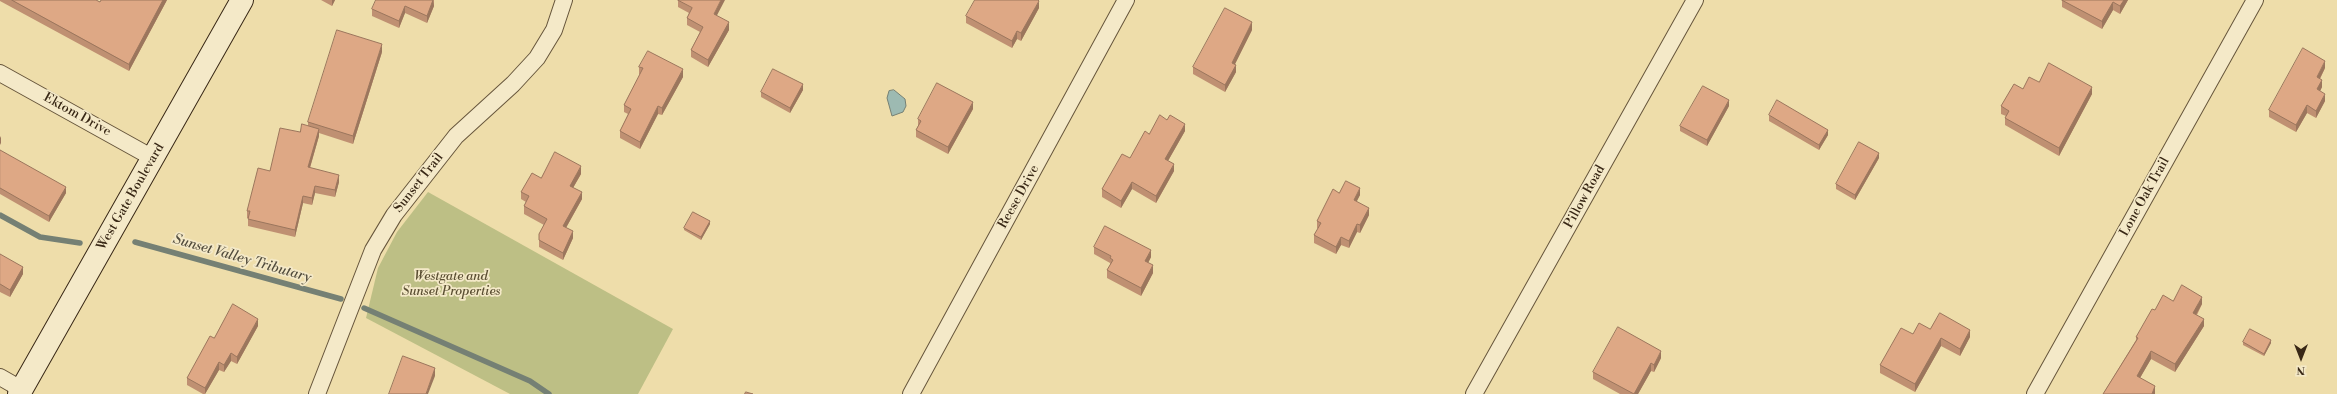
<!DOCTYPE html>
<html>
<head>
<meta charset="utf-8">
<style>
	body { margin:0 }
	#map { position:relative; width:2337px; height:394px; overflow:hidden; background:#eda; font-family:"Libre Bodoni",serif }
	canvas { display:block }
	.north { position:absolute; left:2281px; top:338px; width:40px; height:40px; -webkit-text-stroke:3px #f4e9c8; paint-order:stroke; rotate:180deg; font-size:11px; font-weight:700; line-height:16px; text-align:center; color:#392816 }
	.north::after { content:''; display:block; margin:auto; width:14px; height:18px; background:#392816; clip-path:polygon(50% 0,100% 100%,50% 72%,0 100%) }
</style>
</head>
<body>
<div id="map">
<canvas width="2337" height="394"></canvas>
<div class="north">N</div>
</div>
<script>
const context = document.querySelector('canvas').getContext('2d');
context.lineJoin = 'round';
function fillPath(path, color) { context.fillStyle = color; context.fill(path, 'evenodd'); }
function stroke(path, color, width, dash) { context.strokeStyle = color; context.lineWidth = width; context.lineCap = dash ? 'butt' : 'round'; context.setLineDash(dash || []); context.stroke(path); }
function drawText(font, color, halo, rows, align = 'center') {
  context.font = font + ' "Libre Bodoni",serif'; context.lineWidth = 3.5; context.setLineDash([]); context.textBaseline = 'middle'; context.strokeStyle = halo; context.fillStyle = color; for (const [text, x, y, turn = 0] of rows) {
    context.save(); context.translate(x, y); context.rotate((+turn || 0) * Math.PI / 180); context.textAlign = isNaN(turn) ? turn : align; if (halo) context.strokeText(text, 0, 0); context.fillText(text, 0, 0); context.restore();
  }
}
fillPath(new Path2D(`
	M428 192 673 329 638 394H510L366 318 378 268 397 232Z`), '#bdbf85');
const water = new Path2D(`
	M894 90 905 99 906 106 903 112 892 116 887 98 889 91Z`);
fillPath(water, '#9dbab2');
stroke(water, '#758074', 1);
stroke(new Path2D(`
	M0 215 40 237 80 243
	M135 242 341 299
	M364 308 530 381 549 394`), '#758074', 5.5);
const street = new Path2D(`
	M0 73 153 158
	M0 377 21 389
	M317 394 373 250 394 215 456 136 513 84 537 58 554 30 564 0
	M911 394 1126 0
	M1474 394 1695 0
	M2035 394 2255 0`);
const secondary = new Path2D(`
	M19 394 242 0`);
stroke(street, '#66553b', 18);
stroke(secondary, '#392816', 24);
stroke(street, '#f4e9c8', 16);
stroke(secondary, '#f4e9c8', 22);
fillPath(new Path2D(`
	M0 0H96L100 2 167 0 129 71 0 1Z
	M321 0H335L332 6Z
	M434 0V6L427 23 405 13 399 28 372 16V9Z
	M678 0 717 16 729 30 708 67 691 57V50L700 32 687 25V18L689 13 678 7Z
	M2062 0H2128L2120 14 2113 10 2102 29 2062 7Z
	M1039 8 1021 41 1017 39 1012 48 966 23V16Z
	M1252 30 1235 64 1236 72 1225 92 1193 74V67Z
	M382 52 353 144 319 133V136L310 168 339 182 335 197 315 193 312 205 303 203 295 237 248 226V218H247V211L270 171 300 132 308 126V122Z
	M639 67 683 77 662 115 658 114 640 149 620 138V131L628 114 624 112V105L640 74H639Z
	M2325 68 2320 79 2322 87 2320 91 2325 101 2316 118 2307 113 2296 132 2269 117V110Z
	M2039 82 2092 94 2059 156 2005 125V118L2006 116 2001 114V106L2023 89Z
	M803 90 790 113 761 97V92Z
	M1729 106 1707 146 1680 131V126Z
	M973 109 948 154 916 137V130L918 126V119Z
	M1769 115 1828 135 1819 150 1769 121Z
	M1185 131 1168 161 1174 171 1156 203 1132 189 1121 208 1102 197V189L1130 158 1149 134Z
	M0 150 66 193 49 222 0 194Z
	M1879 158 1855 200 1836 189V184Z
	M581 174 573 188 582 199 566 228 573 238 563 260 539 247V234L544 225 524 214V206L526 202 521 199V192L541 178Z
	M1339 193 1360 195 1356 201 1369 215 1360 233 1357 232 1349 248 1341 245 1336 254 1314 243V235L1318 229 1317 228V221Z
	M710 224 701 240 684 230V228Z
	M1094 247 1151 257 1148 263 1153 273 1141 296 1107 278V270L1110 266V263L1094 254Z
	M0 254 23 274 10 297 0 292Z
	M2173 301 2202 304 2197 315 2204 326 2175 372 2151 359 2140 378 2155 386V394H2103L2136 340V337L2155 310Z
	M258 326 237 364 231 361 224 372 219 370 205 394H203L187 385V378L214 338Z
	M1930 329 1970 337 1960 356 1941 346 1915 392 1880 373V365Z
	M2243 342 2271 343 2264 356 2243 345Z
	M1661 358 1654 372 1651 371 1638 394H1620L1593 379V372Z`), '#bf9072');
fillPath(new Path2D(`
	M163 0H167L129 71V64Z
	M332 0H335L332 6Z
	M433 0 434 6 427 23V16Z
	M721 0H725L714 21V14Z
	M2124 0H2128L2120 14V6Z
	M1039 1V8L1021 41V33Z
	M2113 2V10L2102 29V21Z
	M405 6V13L399 28V21Z
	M729 22V30L708 67V60Z
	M1252 22V30L1232 70V63Z
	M1017 31V39L1012 48V41Z
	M382 44V52L353 144V136Z
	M2325 61V68L2317 84V77Z
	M1236 65V72L1225 92V85Z
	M683 69V77L662 115V108Z
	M2322 80V87L2317 97V89Z
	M803 84V90L790 113V108Z
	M2092 87V94L2059 156V148Z
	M2325 94V101L2316 118V111Z
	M1729 100V106L1707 146V140Z
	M973 102V109L948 154V147Z
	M2307 105V113L2296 132V125Z
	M658 106V114L640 149V142Z
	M1185 124V131L1165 166V159Z
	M319 129V136L308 174V167Z
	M1828 130V135L1819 150V145Z
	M1 136V143L0 145V138Z
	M1879 153V158L1855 200V195Z
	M1174 164V171L1156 203V196Z
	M581 166V174L570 193V186Z
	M339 175V182L335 197V190Z
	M1132 182V189L1121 208V201Z
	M315 186V193L312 205V198Z
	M66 187V193L49 222V216Z
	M1360 188V195L1354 207V200Z
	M582 192V199L563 233V226Z
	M303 196V203L295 237V230Z
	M1369 208V215L1360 233V225Z
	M710 221V224L701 240V237Z
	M1357 224V232L1349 248V241Z
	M573 231V238L563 260V253Z
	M1341 237V245L1336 254V247Z
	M1151 250V257L1145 269V261Z
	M1153 265V273L1141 296V288Z
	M23 267V274L10 297V290Z
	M2202 297V304L2193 320V313Z
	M258 319V326L237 364V357Z
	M2204 319V326L2175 372V364Z
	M1970 330V337L1960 356V349Z
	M1941 338V346L1915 392V384Z
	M2271 340V343L2264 356V354Z
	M1661 351V358L1654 372V365Z
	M2151 351V359L2137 383V376Z
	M231 353V361L224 372V365Z
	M219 362V370L205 394V388Z
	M1651 363V371L1638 394H1634Z
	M435 368V376L428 394H426Z
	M2155 386V394H2152Z`), '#9b765d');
const building = new Path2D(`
	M12 0H96L100 2 101 0H163L129 64Z
	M376 0H433L427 16 405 6 399 21 372 9Z
	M678 0H721L714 14 729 22 708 60 691 50 703 27 687 18 692 8Z
	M975 0H1038L1039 1 1021 33 1017 31 1012 41 966 16Z
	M2062 0H2124L2120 6 2113 2 2102 21Z
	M1225 8 1252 22 1232 63 1236 65 1225 85 1193 67Z
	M337 30 382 44 353 136 308 122Z
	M2303 48 2325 61 2317 77 2322 80 2317 89 2325 94 2316 111 2307 105 2296 125 2269 110Z
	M648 51 683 69 662 108 658 106 640 142 620 131 631 109 624 105 643 68 639 67Z
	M2049 63 2092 87 2059 148 2005 118 2009 111 2001 106 2014 84 2023 89 2029 77 2039 82Z
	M773 69 803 84 790 108 761 92Z
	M937 83 973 102 948 147 916 130 921 121 918 119Z
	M1703 86 1729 100 1707 140 1680 126Z
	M1777 100 1828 130 1819 145 1769 115Z
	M1160 115 1167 120 1170 115 1185 124 1165 159 1174 164 1156 196 1132 182 1121 201 1102 189 1122 154 1130 158 1145 131 1149 134Z
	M302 124 319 129 308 167 339 175 335 190 315 186 312 198 303 196 295 230 248 219 250 211H247L258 168 270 171 280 128 300 132Z
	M1859 142 1879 153 1855 195 1836 184Z
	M0 150 66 187 49 216 0 188Z
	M555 152 581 166 570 186 582 192 563 226 573 231 563 253 539 240V234L547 219 524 206 529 196 521 192 532 173 541 178Z
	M1346 181 1360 188 1354 200 1369 208 1360 225 1357 224 1349 241 1341 237 1336 247 1314 235 1321 223 1317 221 1333 189 1339 193Z
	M693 212 710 221 701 237 684 228Z
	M1105 226 1151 250 1145 261 1153 265 1141 288 1107 270 1113 260 1110 258 1111 256 1094 247Z
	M0 254 23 267 10 290 0 284Z
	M2182 285 2202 297 2193 313 2204 319 2175 364 2151 351 2137 376 2155 386 2152 394H2103L2138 338 2136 337 2152 309 2155 310 2163 295 2173 301Z
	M233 304 258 319 237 357 231 353 224 365 219 362 205 388 187 378 210 336 214 338Z
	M1940 313 1970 330 1960 349 1941 338 1915 384 1880 365 1901 328 1913 334 1919 323 1930 329Z
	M1618 327 1661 351 1654 365 1651 363 1634 394 1593 372Z
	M2250 329 2271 340 2264 354 2243 342Z
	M403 356 435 368 426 394H389Z
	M746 392 753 394H745Z`);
fillPath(building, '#dea885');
stroke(building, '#9b765d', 1);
drawText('13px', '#392816', '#f4e9c8', [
	["Ektom Drive",77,115,29],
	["Sunset Trail",419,183,-52],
	["West Gate Boulevard",131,197,-60],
	["Reese Drive",1019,197,-61],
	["Pillow Road",1585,197,-61],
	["Lone Oak Trail",2145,197,-61]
]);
drawText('italic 13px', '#5a4e32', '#f4e9c8', [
	["Westgate and",451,277],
	["Sunset Properties",451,292]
]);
drawText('italic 14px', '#524c3d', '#f4e9c8', [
	["Sunset Valley Tributary",242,259,16]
]);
</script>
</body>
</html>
